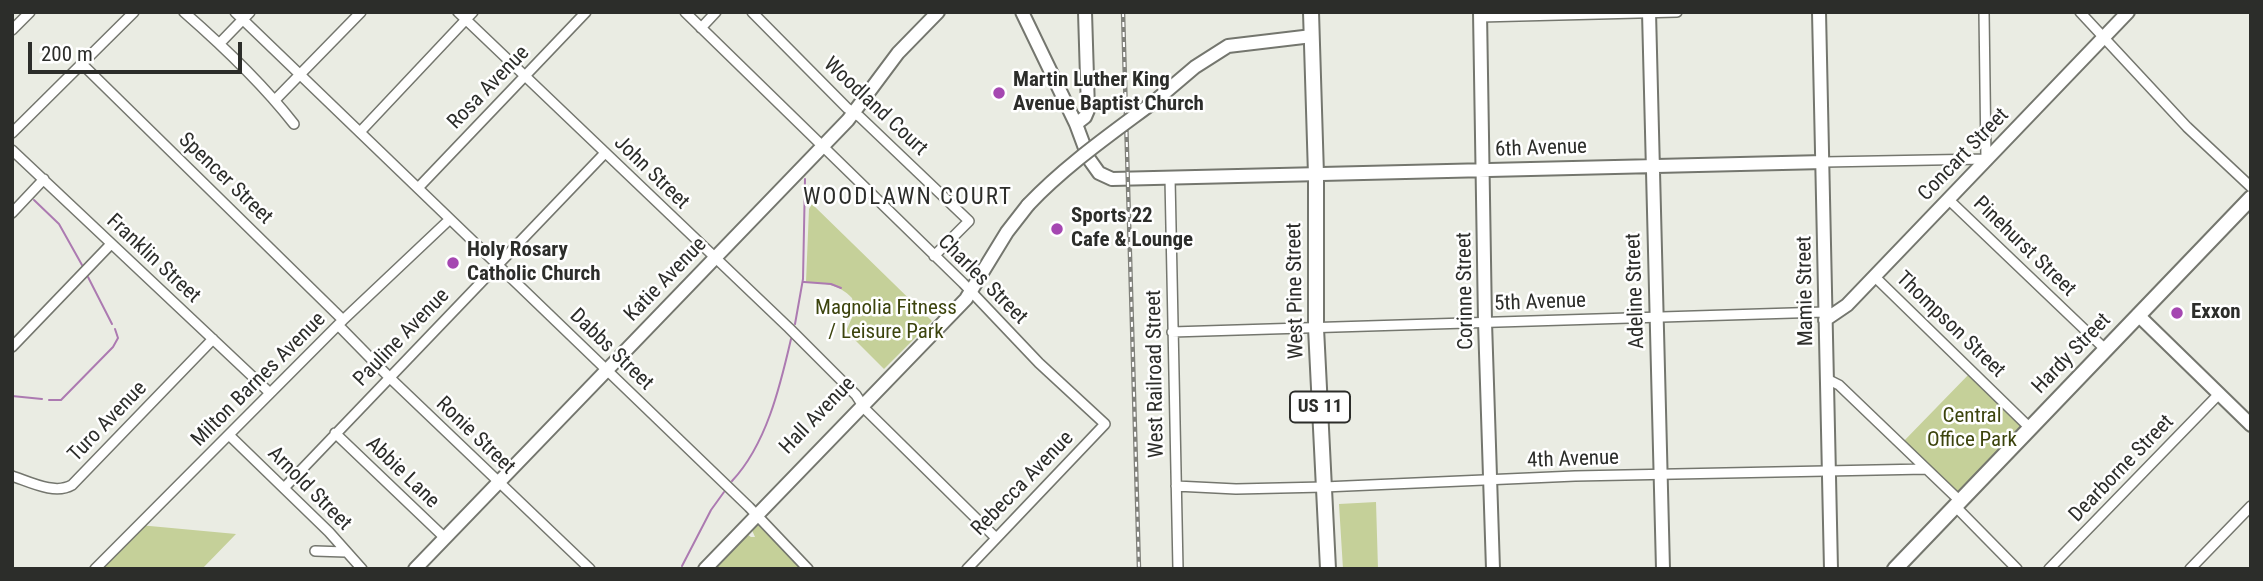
<!DOCTYPE html>
<html>
<head>
<meta charset="utf-8">
<style>
	body { margin:0 }
	#map { position:relative; width:2263px; height:581px; overflow:hidden; background:#eaece3; font-family:"Roboto Condensed",sans-serif }
	canvas { display:block }
	.frame { position:absolute; inset:0; border:14px solid #2c2d2a; pointer-events:none }
	.scale { position:absolute; left:28px; top:42px; width:214px; height:32px; box-sizing:border-box; border:4px solid #2c2d2a; border-top:0; padding-left:9px; font-size:21px; line-height:24px; white-space:nowrap; color:#2c2d2a; -webkit-text-stroke:5px #fff; paint-order:stroke }
</style>
</head>
<body>
<div id="map">
<canvas width="2263" height="581"></canvas>
<div class="frame"></div>
<div class="scale">200 m</div>
</div>
<script>
const context = document.querySelector('canvas').getContext('2d');
context.lineJoin = 'round';
function fillPath(path, color) { context.fillStyle = color; context.fill(path, 'evenodd'); }
function stroke(path, color, width, dash) { context.strokeStyle = color; context.lineWidth = width; context.lineCap = dash ? 'butt' : 'round'; context.setLineDash(dash || []); context.stroke(path); }
function drawText(font, color, halo, rows, align = 'center') {
  context.font = font + ' "Roboto Condensed",sans-serif'; context.lineWidth = 5; context.setLineDash([]); context.textBaseline = 'middle'; context.strokeStyle = halo; context.fillStyle = color; for (const [text, x, y, turn = 0] of rows) {
    context.save(); context.translate(x, y); context.rotate((+turn || 0) * Math.PI / 180); context.textAlign = isNaN(turn) ? turn : align; if (halo) context.strokeText(text, 0, 0); context.fillText(text, 0, 0); context.restore();
  }
}
fillPath(new Path2D(`
	M812 204 932 321 884 369 846 331 855 311 852 298C839 284 824 283 806 282L809 209Z
	M1972 371 2030 428 1960 501 1901 444Z
	M1376 502 1378 569H1343L1339 504Z
	M755 522 802 569H707L744 532 751 537H755L751 528Z
	M139 525 236 534 202 569H95Z`), '#c5d099');
stroke(new Path2D(`
	M34 200 59 224 82 265
	M88 277 112 324
	M804 282 831 284 841 288
	M795 324 803 279 805 179
	M12 396 42 399
	M49 400H61L113 347 118 338 115 329
	M732 481C766 445 780 387 791 339
	M682 566 711 510 724 492`), '#ac7ab1', 2);
const street = new Path2D(`
	M184 12C224 47 262 83 294 124
	M235 12 749 507 808 569
	M458 12 789 328 856 395 865 409 996 538
	M685 12 963 283 1039 363 1105 424 967 569
	M752 12 847 108 860 117 969 221 934 256
	M2080 12 2187 127 2251 187
	M1480 17 1677 12
	M701 28 716 12
	M12 30 30 12
	M220 43 250 12
	M82 64 343 320
	M275 100 361 12
	M360 132 473 12
	M12 133 134 12
	M12 150 270 393
	M1824 162 1986 159 1984 12
	M1170 178 1178 569
	M418 188 586 12
	M1948 199 2105 349
	M12 213 44 179
	M1875 277 2030 428
	M338 325 389 377 590 569
	M1172 332 1825 312
	M12 347 111 244
	M1827 379 1839 385 1960 501
	M335 433 445 538
	M229 435 329 532 362 569
	M12 476C30 482 55 495 72 485L213 339
	M1176 486 1236 489 1324 487 1575 476 1926 469
	M284 488 605 153
	M1955 506 2017 569
	M315 551 346 552
	M95 569 343 320 450 219
	M2049 569 2219 394
	M2190 569 2251 506`);
const secondary = new Path2D(`
	M1022 12 1076 124 1089 159 1099 173 1112 179 1824 162
	M1480 12 1485 322 1493 569
	M1649 12 1663 569
	M1819 12 1831 569
	M1155 101 1195 67 1228 46 1312 36
	M1076 124 1085 117 1088 110 1085 12
	M2138 315 2251 425
	M1825 320 1847 305 2128 12
	M415 569 848 120 898 53 938 12
	M705 569 966 299 1007 232 1028 205`);
const primary = new Path2D(`
	M1311 12 1316 175V328L1328 569
	M1895 569 2251 198`);
stroke(street, '#74766e', 12);
stroke(secondary, '#74766e', 16);
stroke(primary, '#74766e', 18);
stroke(street, '#fff', 9);
stroke(secondary, '#fff', 12);
stroke(primary, '#fff', 14);
const rail = new Path2D(`
	M1123 12 1139 569`);
stroke(rail, '#80817b', 4.5);
stroke(rail, '#fff', 2, [5]);
const secondaryBridge = new Path2D(`
	M1028 205C1066 165 1111 134 1155 101`);
stroke(secondaryBridge, '#74766e', 16, []);
stroke(secondaryBridge, '#fff', 12);
for (const [x, y, r, color] of [
	[999,93,7,"#a547b1"],
	[1057,229,7,"#a547b1"],
	[453,263,7,"#a547b1"],
	[2177,313,7,"#a547b1"]
]) { const dot = new Path2D(); dot.arc(x, y, r, 0, 2 * Math.PI); context.fillStyle = color; context.fill(dot); stroke(dot, '#fff', 2.5); }
for (const [x, y, w] of [
	[1320,407,60]
]) { const box = new Path2D(); box.roundRect(x - w / 2, y - 15.5, w, 31, 5); context.fillStyle = '#fff'; context.fill(box); stroke(box, '#2c2d2a', 2); }
drawText('bold 19px', '#2c2d2a', null, [
	["US 11",1320,407]
]);
drawText('bold 21px', '#2c2d2a', '#fff', [
	["Martin Luther King",1013,81],
	["Avenue Baptist Church",1013,105],
	["Sports 22",1071,217],
	["Cafe & Lounge",1071,241],
	["Holy Rosary",467,251],
	["Catholic Church",467,275],
	["Exxon",2191,313]
], 'left');
drawText('21px', '#2c2d2a', '#fff', [
	["Rosa Avenue",489,88,-46],
	["Woodland Court",875,107,43],
	["6th Avenue",1541,149,-2],
	["Concart Street",1964,155,-46],
	["John Street",651,173,44],
	["Spencer Street",225,179,44],
	["Pinehurst Street",2024,247,44],
	["Franklin Street",153,259,43],
	["Katie Avenue",666,280,-46],
	["Charles Street",982,280,45],
	["West Pine Street",1296,291,-91],
	["Corinne Street",1466,291,-91],
	["Adeline Street",1636,291,-92],
	["Mamie Street",1806,291,-91],
	["5th Avenue",1540,303,-2],
	["Thompson Street",1950,325,44],
	["Pauline Avenue",402,338,-46],
	["Dabbs Street",611,350,44],
	["Hardy Street",2072,354,-46],
	["West Railroad Street",1156,374,-91],
	["Milton Barnes Avenue",259,380,-45],
	["Hall Avenue",818,416,-46],
	["Turo Avenue",108,422,-46],
	["Ronie Street",475,436,44],
	["4th Avenue",1573,460,-2],
	["Dearborne Street",2122,469,-46],
	["Abbie Lane",402,473,44],
	["Rebecca Avenue",1023,484,-46],
	["Arnold Street",309,489,45]
]);
drawText('21px', '#3c440d', '#fff', [
	["Magnolia Fitness",886,309],
	["/ Leisure Park",886,333],
	["Central",1972,417],
	["Office Park",1972,441]
]);
context.letterSpacing = '2px';
drawText('23px', '#2c2d2a', '#fff', [
	["WOODLAWN COURT",908,198]
]);
context.letterSpacing = '0px';
</script>
</body>
</html>
